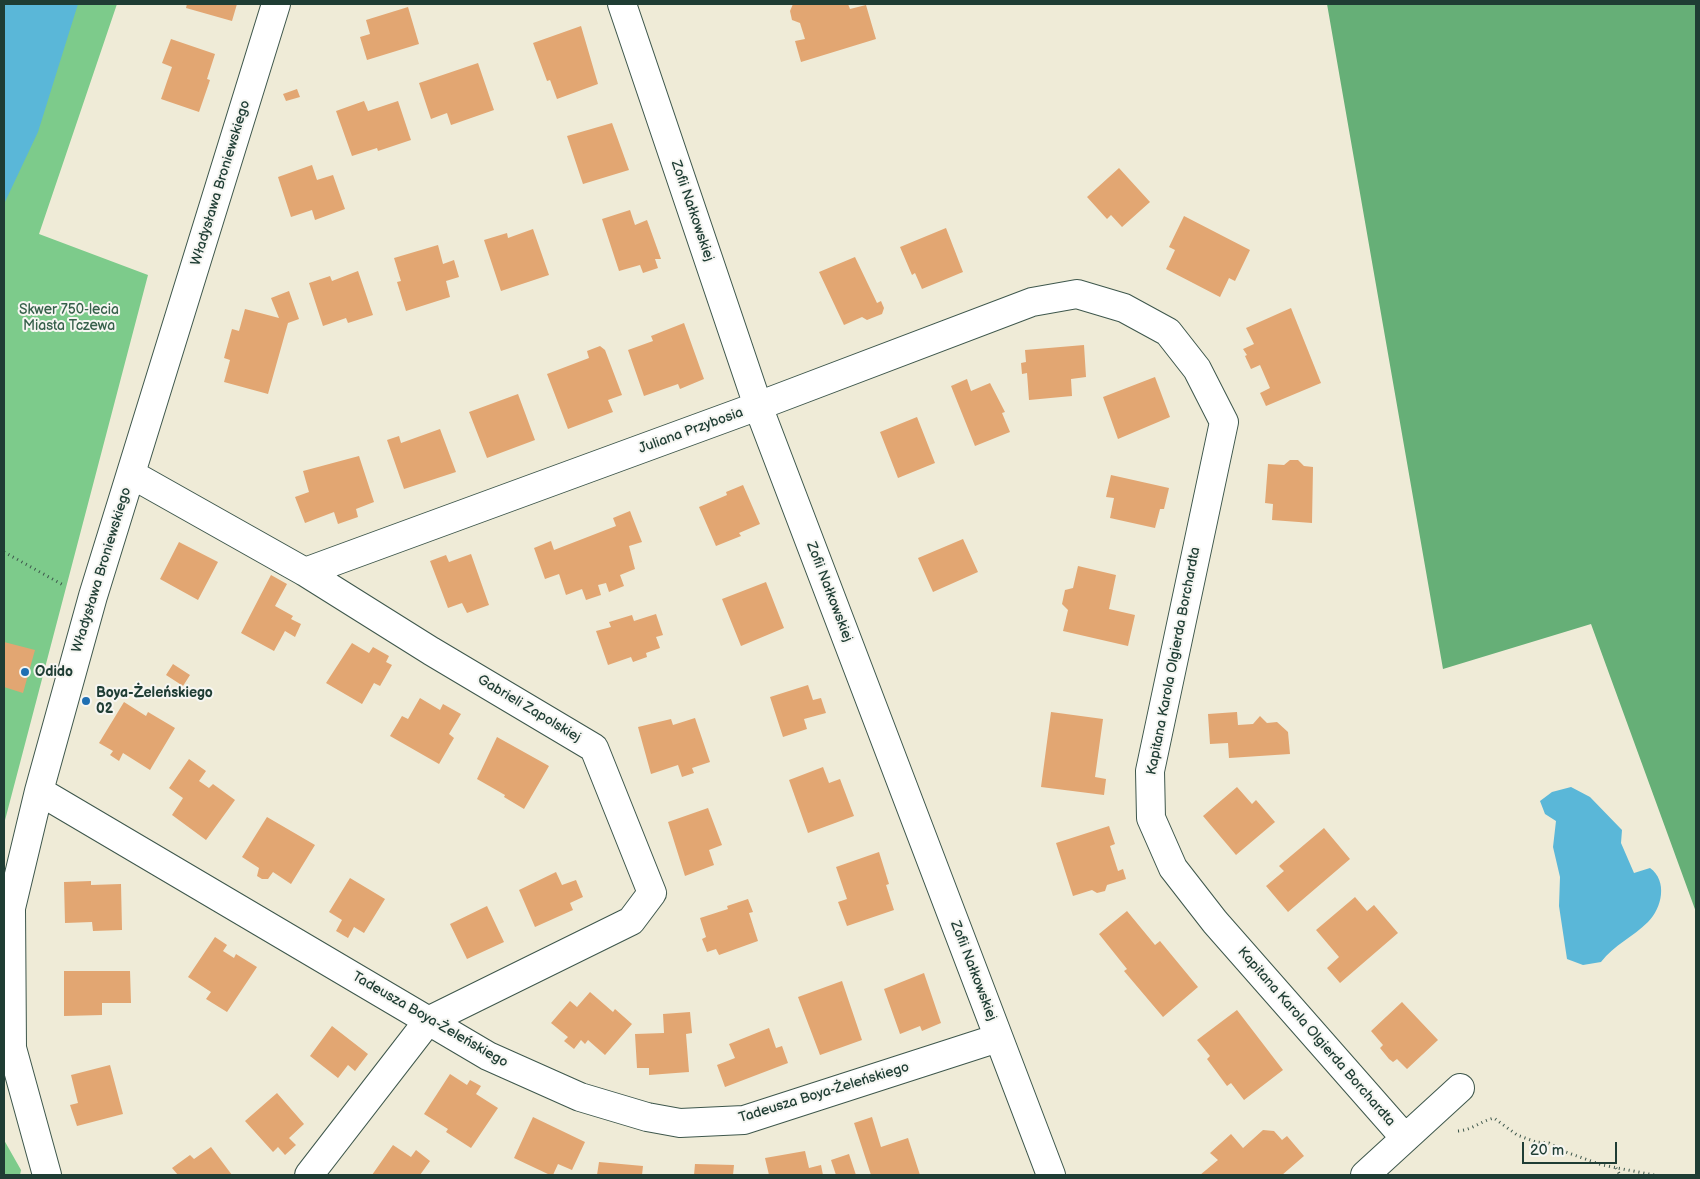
<!DOCTYPE html>
<html>
<head>
<meta charset="utf-8">
<style>
	body { margin:0 }
	#map { position:relative; width:1700px; height:1179px; overflow:hidden; background:#efebd7; font-family:"Balsamiq Sans",sans-serif }
	canvas { display:block }
	.frame { position:absolute; inset:0; border:5px solid #1f3d34; pointer-events:none }
	.scale { position:absolute; left:1522px; top:1142px; width:95px; height:22px; box-sizing:border-box; border:2px solid #1f3d34; border-top:0; padding-left:6px; font-size:15px; line-height:18px; white-space:nowrap; color:#1f3d34; -webkit-text-stroke:4px #f6f6f2; paint-order:stroke }
</style>
</head>
<body>
<div id="map">
<canvas width="1700" height="1179"></canvas>
<div class="frame"></div>
<div class="scale">20 m</div>
</div>
<script>
const context = document.querySelector('canvas').getContext('2d');
context.lineJoin = 'round';
function fillPath(path, color) { context.fillStyle = color; context.fill(path, 'evenodd'); }
function stroke(path, color, width, dash) { context.strokeStyle = color; context.lineWidth = width; context.lineCap = dash ? 'butt' : 'round'; context.setLineDash(dash || []); context.stroke(path); }
function drawText(font, color, halo, rows, align = 'center') {
  context.font = font + ' "Balsamiq Sans",sans-serif'; context.lineWidth = 4; context.setLineDash([]); context.textBaseline = 'middle'; context.strokeStyle = halo; context.fillStyle = color; for (const [text, x, y, turn = 0] of rows) {
    context.save(); context.translate(x, y); context.rotate((+turn || 0) * Math.PI / 180); context.textAlign = isNaN(turn) ? turn : align; if (halo) context.strokeText(text, 0, 0); context.fillText(text, 0, 0); context.restore();
  }
}
fillPath(new Path2D(`
	M4 4H117L39 234 148 275 4 824Z
	M4 1140 21 1170 20 1175H4Z`), '#7dcb8b');
fillPath(new Path2D(`
	M1327 4H1696V912L1591 624 1443 669Z`), '#66af77');
fillPath(new Path2D(`
	M4 4H78L38 132 4 204Z
	M1571 787 1590 797 1622 830 1621 843 1634 873 1650 868C1668 881 1662 908 1648 922 1633 937 1614 945 1601 962L1583 965 1567 959 1559 906 1560 877 1553 847 1556 821 1545 814 1540 801 1552 792Z`), '#5ab7d8');
fillPath(new Path2D(`
	M187 4H237L232 21 186 8Z
	M793 4H848L850 9 866 5 876 39 801 62 795 41 805 39 800 23 792 20 790 11Z
	M408 7 419 44 367 60 360 37 370 34 366 20Z
	M581 26 598 84 557 99 550 80 547 81 533 43Z
	M171 39 215 54 207 79 210 80 199 112 161 99 172 67 162 63Z
	M478 63 494 110 451 125 447 113 431 119 419 83Z
	M297 89 300 97 286 101 283 94Z
	M364 101 368 111 398 101 411 140 378 151 377 148 352 156 336 111Z
	M612 123 629 170 583 184 567 136Z
	M312 165 317 180 333 175 345 209 315 220 312 210 291 217 278 177Z
	M1119 168 1150 202 1122 227 1111 215 1107 219 1087 197Z
	M630 210 635 225 647 220 661 259H655L658 268 643 273 640 265 619 271 602 219Z
	M1184 216 1250 250 1235 281 1229 278 1220 297 1166 269 1175 250 1169 247Z
	M946 228 963 272 922 289 915 273 912 275 900 247Z
	M533 229 549 275 501 291 484 240 507 233 508 238Z
	M438 245 443 264 454 260 459 277 446 281 450 297 406 311 397 282 401 281 394 258Z
	M855 257 877 303 881 301 884 308 882 314 867 320 862 317 844 325 819 272Z
	M358 271 373 315 348 323 346 318 323 326 309 283 330 276 332 281Z
	M289 291 299 319 288 323 268 394 224 382 230 360 224 358 232 329 239 331 245 309 279 318 271 298Z
	M1291 308 1321 383 1266 406 1260 393 1270 388 1260 365 1251 369 1245 356 1247 355 1243 349 1254 344 1246 328Z
	M684 323 704 379 680 389 678 384 644 396 628 350 653 341 651 336Z
	M1084 345 1086 377 1071 379 1072 396 1029 400 1027 373 1022 374 1021 363 1026 362 1025 350Z
	M600 346 605 350 622 395 608 400 613 412 568 429 547 374 589 358 587 351Z
	M1155 377 1170 417 1118 439 1103 397Z
	M967 379 971 391 990 383 1005 412 1002 413 1010 432 975 446 951 386Z
	M518 394 535 440 487 458 469 412Z
	M917 417 935 463 898 478 880 432Z
	M440 429 456 472 404 489 387 440 399 436 401 443Z
	M359 456 374 502 356 509 358 517 338 524 334 512 305 523 295 497 309 492 303 471Z
	M1290 460H1298L1304 466 1313 467 1312 523 1272 520 1273 504 1265 503 1268 464 1284 465Z
	M1111 475 1169 488 1164 509H1160L1155 528 1110 518 1114 498 1106 497Z
	M743 485 760 524 739 533 741 536 716 546 699 507 727 495 726 492Z
	M630 511 642 542 629 546 635 569 620 575 624 586 609 592 606 583 598 585 601 595 586 600 582 589 566 595 559 574 545 579 534 548 551 541 554 550 616 526 613 518Z
	M963 539 978 572 933 592 918 558Z
	M179 542 218 562 198 600 160 579Z
	M471 554 489 605 467 613 462 603 448 608 430 561 446 555 449 562Z
	M1078 566 1116 575 1109 609 1135 615 1128 646 1063 631 1068 610 1062 604 1065 590 1073 588Z
	M271 575 287 584 275 606 293 616 291 619 301 624 295 637 285 631 274 651 241 633Z
	M766 582 784 628 741 646 722 599Z
	M656 614 663 635 656 637 660 648 646 653 647 657 633 662 631 657 608 665 596 631 611 627 609 622 632 615 634 621Z
	M4 642 35 650 23 693 4 687Z
	M352 643 369 653 373 647 389 656 386 662 392 665 380 686 374 683 362 704 326 683Z
	M173 664 190 675 183 686 166 675Z
	M808 685 813 700 821 698 826 713 804 719 807 729 783 737 770 697Z
	M420 698 440 710 443 704 461 714 449 734 454 738 439 764 390 736 402 716 408 719Z
	M124 702 146 716 148 712 175 728 150 770 123 753 119 761 110 755 113 751 99 743Z
	M1051 712 1103 719 1095 777 1106 779 1104 795 1041 787Z
	M1237 712 1238 725 1253 724 1260 716 1267 723 1277 722 1288 732 1290 754 1229 758 1228 743 1210 744 1208 714Z
	M695 718 710 762 692 768 694 773 682 777 678 765 651 774 638 727 671 719 673 725Z
	M497 737 549 766 524 809 504 797 505 795 477 779Z
	M189 759 206 771 199 781 209 788 213 784 235 800 206 840 172 815 183 798 169 788Z
	M823 767 829 783 840 779 854 816 808 833 789 780Z
	M1237 787 1252 804 1256 800 1275 822 1236 855 1203 816Z
	M708 808 722 845 709 850 714 865 685 876 668 822Z
	M267 817 315 845 291 884 273 872 268 879H262L257 876 259 868 242 857Z
	M1109 826 1115 844 1110 846 1118 871 1123 869 1126 879 1107 885 1105 891 1097 893 1092 890 1073 896 1056 843Z
	M1324 828 1350 859 1288 912 1266 886 1284 871 1279 866Z
	M879 852 889 884 886 885 894 910 847 926 838 902 847 899 836 867Z
	M556 872 562 885 576 880 583 897 570 903 573 910 535 927 519 890Z
	M350 878 385 899 364 933 354 927 348 938 336 931 342 920 329 912Z
	M91 881V885L121 884 122 930 93 931 92 922 65 923 64 882Z
	M1355 897 1367 911 1374 905 1398 933 1340 983 1327 968 1339 957 1316 930Z
	M748 899 753 912 749 913 758 941 719 955 716 949 707 952 702 939 706 937 700 918 728 909 727 906Z
	M487 906 504 942 467 959 450 924Z
	M1127 911 1155 945 1160 941 1198 987 1163 1017 1124 971 1127 969 1099 934Z
	M215 937 227 945 223 951 234 958 236 954 257 967 227 1012 206 999 211 992 188 977Z
	M64 971H130L131 1003H102V1015L64 1016Z
	M924 973 941 1023 922 1031 920 1026 900 1034 884 989Z
	M842 981 862 1040 820 1055 798 997Z
	M590 992 613 1012 615 1009 632 1024 605 1055 588 1040 585 1044 581 1040 574 1049 564 1041 568 1037 551 1023 570 1001 577 1007Z
	M1402 1002 1438 1040 1407 1069 1397 1059 1393 1062 1389 1059 1380 1048 1383 1045 1371 1031Z
	M1237 1010 1283 1070 1244 1100 1231 1083 1227 1086 1207 1059 1210 1056 1197 1040Z
	M690 1012 692 1033 686 1034 689 1072 649 1075V1068H637L635 1034 664 1033 663 1014Z
	M332 1026 368 1054 355 1071 348 1065 338 1078 310 1056Z
	M769 1028 776 1048 782 1046 788 1063 725 1087 717 1065 735 1058 729 1044Z
	M110 1065 123 1114 77 1126 70 1105 78 1103 71 1075Z
	M450 1074 467 1085 470 1080 481 1086 476 1094 498 1108 471 1148 446 1132 448 1129 424 1114Z
	M277 1093 304 1124 289 1138 296 1145 285 1155 278 1147 273 1152 245 1121Z
	M533 1117 585 1142 572 1170 558 1164 553 1175H550L514 1158Z
	M872 1117 881 1147 908 1138 920 1175H871L854 1123Z
	M1263 1130 1274 1131 1282 1140 1287 1136 1304 1156 1282 1175H1200L1218 1160 1210 1153 1231 1134 1243 1148Z
	M393 1145 411 1157 416 1150 430 1161 420 1175H372Z
	M211 1147 232 1175H178L172 1168 190 1155 194 1159Z
	M805 1151 809 1168 821 1165 823 1175H769L765 1158Z
	M849 1154 856 1175H836L831 1160Z
	M599 1162 643 1166 642 1175H597Z
	M695 1164 734 1165 733 1175H694Z`), '#e2a672');
const minor = new Path2D(`
	M622 4 758 406 1051 1175
	M131 474 305 572 431 651 594 748 652 893 631 921 428 1021 309 1175
	M305 572 758 406 1032 302 1077 294 1124 308 1168 332 1197 369 1224 422 1150 771 1151 818 1173 868 1215 922 1405 1138
	M39 791 488 1056 580 1097 647 1117 680 1123 744 1120 998 1038
	M47 1175 12 1048 11 908 39 791 93 596 276 4
	M1365 1175 1460 1088`);
stroke(minor, '#3e574c', 30);
stroke(new Path2D(`
	M4 552 65 586
	M1458 1131C1472 1130 1481 1121 1494 1118L1517 1135 1536 1142 1549 1143 1563 1151 1602 1165 1654 1175
	M1616 1168 1620 1175`), '#3e574c', 3, [1, 4]);
stroke(minor, '#fff', 28);
for (const [x, y, r, color] of [
	[25,672,5,"#1f6fb2"],
	[86,701,5,"#1f6fb2"]
]) { const dot = new Path2D(); dot.arc(x, y, r, 0, 2 * Math.PI); context.fillStyle = color; context.fill(dot); stroke(dot, '#f6f6f2', 2); }
drawText('14px', '#1f3d34', '#f6f6f2', [
	["Władysława Broniewskiego",221,183,-73],
	["Zofii Nałkowskiej",692,211,71],
	["Juliana Przybosia",691,431,-20],
	["Władysława Broniewskiego",102,570,-73],
	["Zofii Nałkowskiej",829,592,69],
	["Kapitana Karola Olgierda Borchardta",1174,661,-79],
	["Gabrieli Zapolskiej",529,709,31],
	["Zofii Nałkowskiej",973,971,69],
	["Tadeusza Boya-Żeleńskiego",430,1020,30],
	["Kapitana Karola Olgierda Borchardta",1316,1037,49],
	["Tadeusza Boya-Żeleńskiego",824,1093,-17]
]);
drawText('14px', '#36604a', '#f6f6f2', [
	["Skwer 750-lecia",69,310],
	["Miasta Tczewa",69,326]
]);
drawText('bold 14px', '#1f3d34', '#f6f6f2', [
	["Odido",35,672],
	["Boya-Żeleńskiego",96,693],
	["02",96,709]
], 'left');
</script>
</body>
</html>
